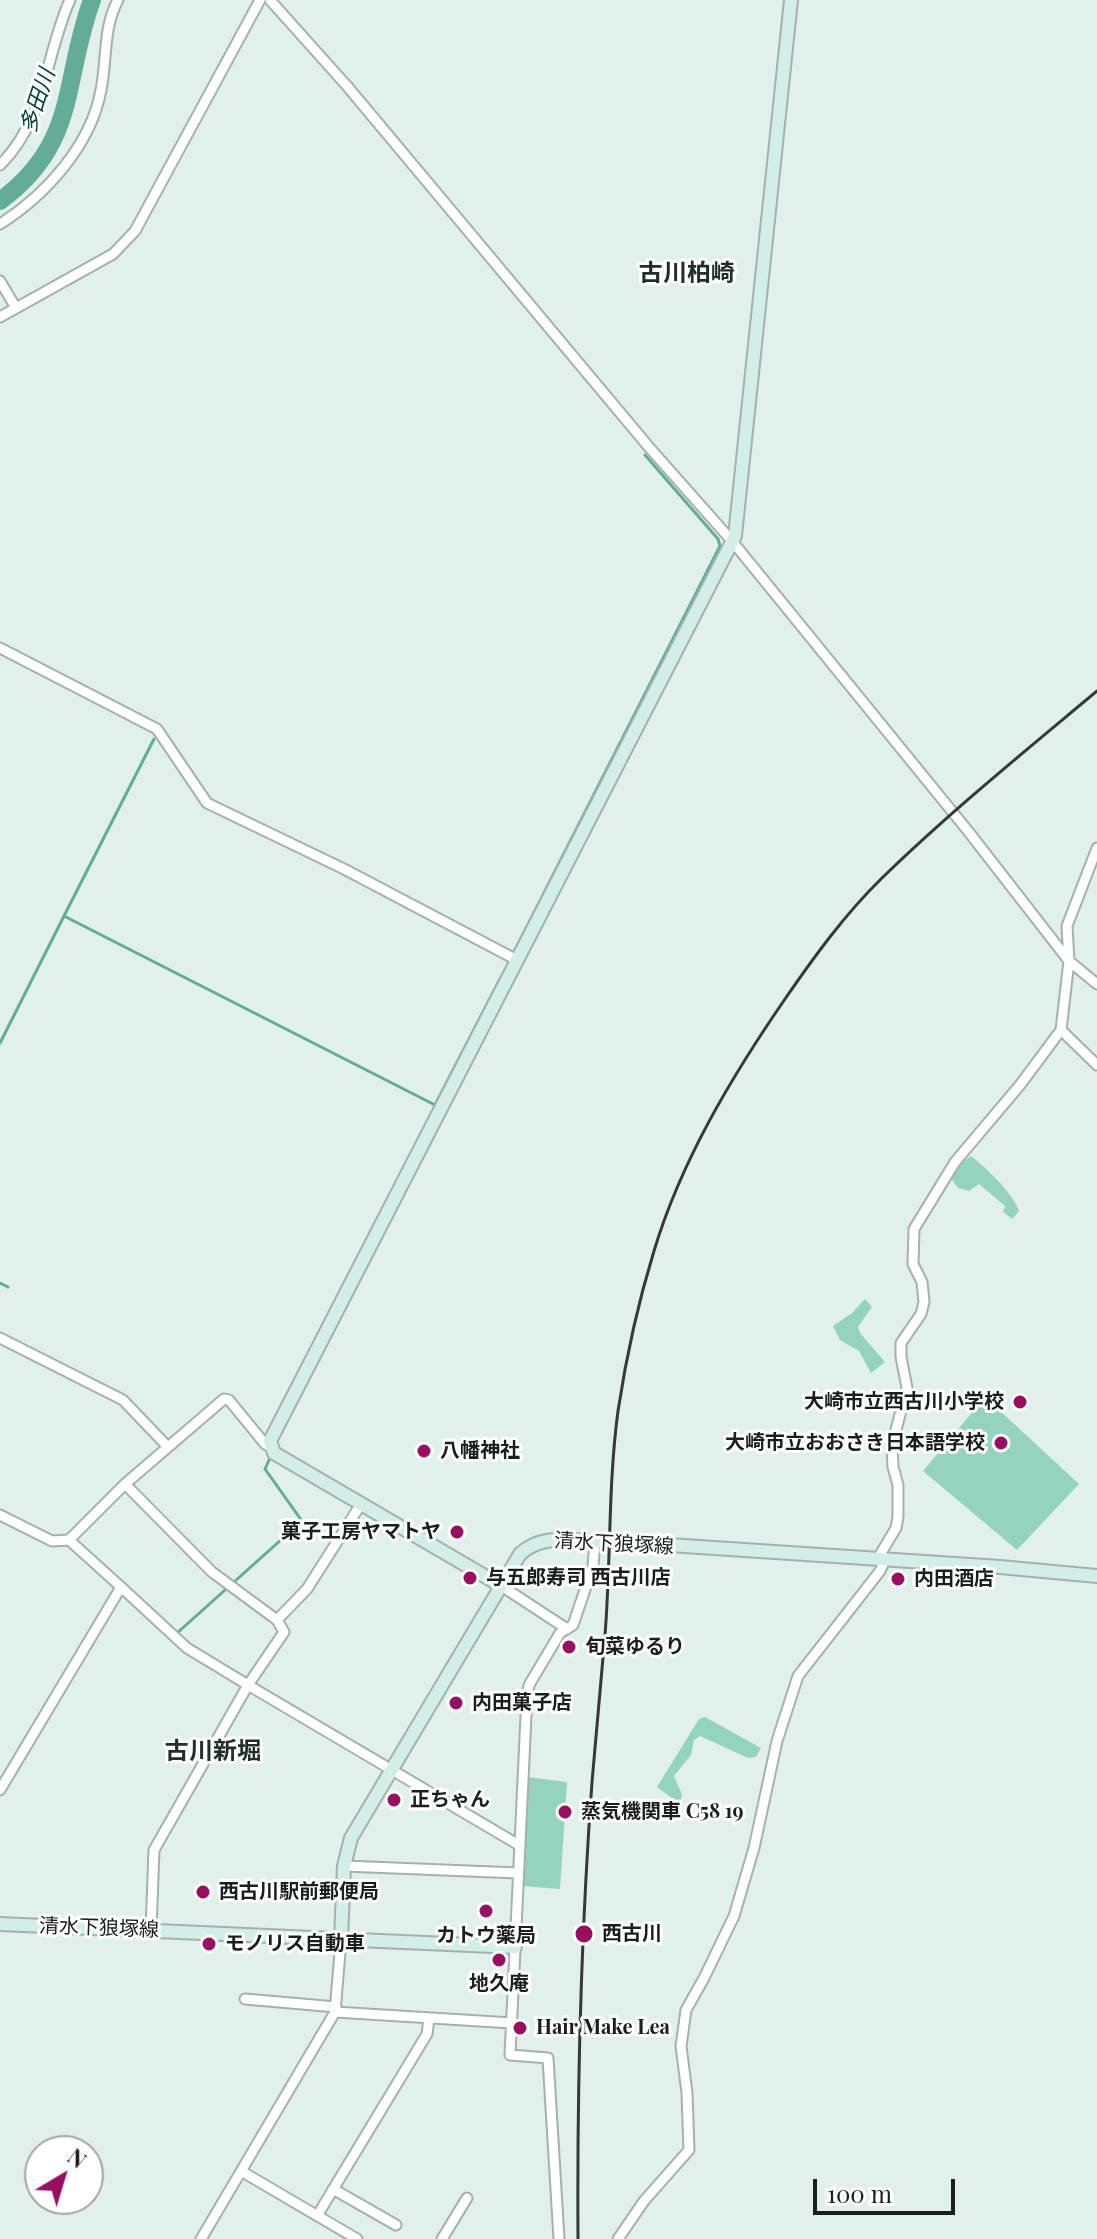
<!DOCTYPE html>
<html>
<head>
<meta charset="utf-8">
<style>
	body { margin:0 }
	#map { position:relative; width:1097px; height:2239px; overflow:hidden; background:#e2f0eb; font-family:"Playfair Display",serif }
	canvas { display:block }
	.north { position:absolute; left:24px; top:2135px; width:80px; height:80px; box-sizing:border-box; background:#fff; border:2px solid #a3a5a5; border-radius:50%; rotate:38deg; font-size:22px; font-weight:700; line-height:32px; text-align:center; color:#1a1f1d }
	.north::after { content:''; display:block; margin:auto; width:28px; height:36px; background:#9a0e60; clip-path:polygon(50% 0,100% 100%,50% 72%,0 100%) }
	.scale { position:absolute; left:813px; top:2179px; width:142px; height:36px; box-sizing:border-box; border:4px solid #1a1f1d; border-top:0; padding-left:10px; font-size:24px; line-height:28px; white-space:nowrap; color:#1a1f1d; -webkit-text-stroke:6px #fff; paint-order:stroke }
</style>
</head>
<body>
<div id="map">
<canvas width="1097" height="2239"></canvas>
<div class="north">N</div>
<div class="scale">100 m</div>
</div>
<script>
const context = document.querySelector('canvas').getContext('2d');
context.lineJoin = 'round';
function fillPath(path, color) { context.fillStyle = color; context.fill(path, 'evenodd'); }
function stroke(path, color, width, dash) { context.strokeStyle = color; context.lineWidth = width; context.lineCap = dash ? 'butt' : 'round'; context.setLineDash(dash || []); context.stroke(path); }
function drawText(font, color, halo, rows, align = 'center') {
  context.font = font + ' "Playfair Display","Noto Sans JP",serif'; context.lineWidth = 6; context.setLineDash([]); context.textBaseline = 'middle'; context.strokeStyle = halo; context.fillStyle = color; for (const [text, x, y, turn = 0] of rows) {
    context.save(); context.translate(x, y); context.rotate((+turn || 0) * Math.PI / 180); context.textAlign = isNaN(turn) ? turn : align; if (halo) context.strokeText(text, 0, 0); context.fillText(text, 0, 0); context.restore();
  }
}
fillPath(new Path2D(`
	M971 1156C985 1167 1014 1194 1019 1211L1012 1219 1003 1212 1005 1206 979 1184 969 1191 958 1188 952 1180 958 1166Z
	M865 1299 872 1307 858 1327 860 1333 885 1362 871 1373 859 1351 840 1340 833 1326 852 1313Z
	M985 1397 1079 1484 1017 1550 923 1471Z
	M705 1717 761 1748 756 1757 748 1758 700 1736 694 1740 691 1755 674 1776 682 1795 680 1801 677 1802 657 1787 699 1719Z
	M527 1777 567 1782 560 1889 522 1886Z`), '#94d4bf');
stroke(new Path2D(`
	M64 916 154 739
	M514 952 720 546 718 539 645 455
	M0 1043 64 916 435 1105 499 981
	M0 1283 8 1287
	M176 1634 302 1521 265 1469 270 1458`), '#63ac96', 3);
stroke(new Path2D(`
	M0 201C79 143 62 81 92 0`), '#63ac96', 18);
const street = new Path2D(`
	M270 0 347 86 648 446 732 541 968 831 1069 961 1097 984
	M0 165C46 120 45 55 70 0
	M0 224C46 195 91 145 101 90 107 61 103 27 118 0
	M0 281 16 308
	M0 317 113 254 135 231 260 0
	M0 648 157 729 207 803 344 869 517 960
	M1061 1030 1097 1065
	M0 1338 123 1400 167 1446
	M125 1484 212 1572 277 1620 284 1632 248 1685 519 1845
	M0 1515 52 1541 69 1540 125 1484 224 1399 229 1400 265 1444 272 1447
	M69 1540 121 1587
	M500 1585 567 1629
	M277 1620 307 1589 361 1504
	M0 1790 121 1587 187 1648 248 1685 154 1850 151 1930
	M344 1866 518 1873
	M245 1999 336 2007
	M335 2012 512 2023
	M241 2171 357 2239
	M333 2189 396 2225
	M317 2216 427 2034 429 2018
	M201 2239 335 2012 341 1940
	M442 2239 467 2198
	M559 2239 548 2058 510 2055 527 1695 529 1685 560 1633 573 1625 593 1566 595 1542
	M618 2239 644 2201 689 2150 687 2093 681 2046 686 2010 704 1978 734 1916 754 1848 777 1741 798 1676 880 1571 885 1560 881 1553 896 1528 898 1517V1485L893 1467 892 1445 907 1388 901 1357V1343L921 1314 924 1302 922 1282 913 1264 914 1229 955 1162 1020 1085 1061 1030 1069 961 1067 926 1097 848`);
const secondary = new Path2D(`
	M500 1585 274 1453 270 1441 735 536 791 0
	M0 1924 515 1947
	M341 1940 344 1866 351 1838 520 1554C545 1531 578 1543 609 1541L1000 1567 1097 1576`);
stroke(street, '#a4b1ac', 13);
stroke(secondary, '#a4b1ac', 16);
stroke(street, '#fff', 9);
stroke(secondary, '#d2eee6', 12);
stroke(new Path2D(`
	M578 2239C577 2086 581 1934 592 1782 596 1733 601 1684 605 1635 611 1561 608 1485 618 1411 626 1358 638 1303 654 1251 681 1161 732 1076 785 999 814 957 845 914 882 878 950 812 1024 752 1097 691`), '#343a37', 3);
for (const [x, y, r, color] of [
	[1020,1402,8,"#9a0e60"],
	[1001,1443,8,"#9a0e60"],
	[424,1451,8,"#9a0e60"],
	[457,1532,8,"#9a0e60"],
	[470,1578,8,"#9a0e60"],
	[898,1579,8,"#9a0e60"],
	[569,1647,8,"#9a0e60"],
	[456,1703,8,"#9a0e60"],
	[394,1800,8,"#9a0e60"],
	[565,1812,8,"#9a0e60"],
	[203,1892,8,"#9a0e60"],
	[486,1911,8,"#9a0e60"],
	[584,1934,10,"#9a0e60"],
	[209,1944,8,"#9a0e60"],
	[499,1960,8,"#9a0e60"],
	[520,2028,8,"#9a0e60"]
]) { const dot = new Path2D(); dot.arc(x, y, r, 0, 2 * Math.PI); context.fillStyle = color; context.fill(dot); stroke(dot, '#fff', 3); }
drawText('bold 20px', '#1a1f1d', '#fff', [
	["大崎市立西古川小学校",1004,1402,"right"],
	["大崎市立おおさき日本語学校",985,1443,"right"],
	["八幡神社",440,1451],
	["菓子工房ヤマトヤ",441,1532,"right"],
	["与五郎寿司 西古川店",486,1578],
	["内田酒店",914,1579],
	["旬菜ゆるり",585,1647],
	["内田菓子店",472,1703],
	["正ちゃん",410,1800],
	["蒸気機関車 C58 19",581,1812],
	["西古川駅前郵便局",219,1892],
	["西古川",602,1934],
	["カトウ薬局",486,1936,"center"],
	["モノリス自動車",225,1944],
	["地久庵",499,1984,"center"],
	["Hair Make Lea",536,2028]
], 'left');
drawText('20px', '#1a1f1d', '#fff', [
	["清水下狼塚線",614,1544,3],
	["清水下狼塚線",99,1928,2]
]);
drawText('italic 22px', '#004334', '#fff', [
	["多田川",38,101,-72]
]);
drawText('bold 24px', '#232e2a', '#fff', [
	["古川柏崎",687,274],
	["古川新堀",213,1752]
]);
</script>
</body>
</html>
